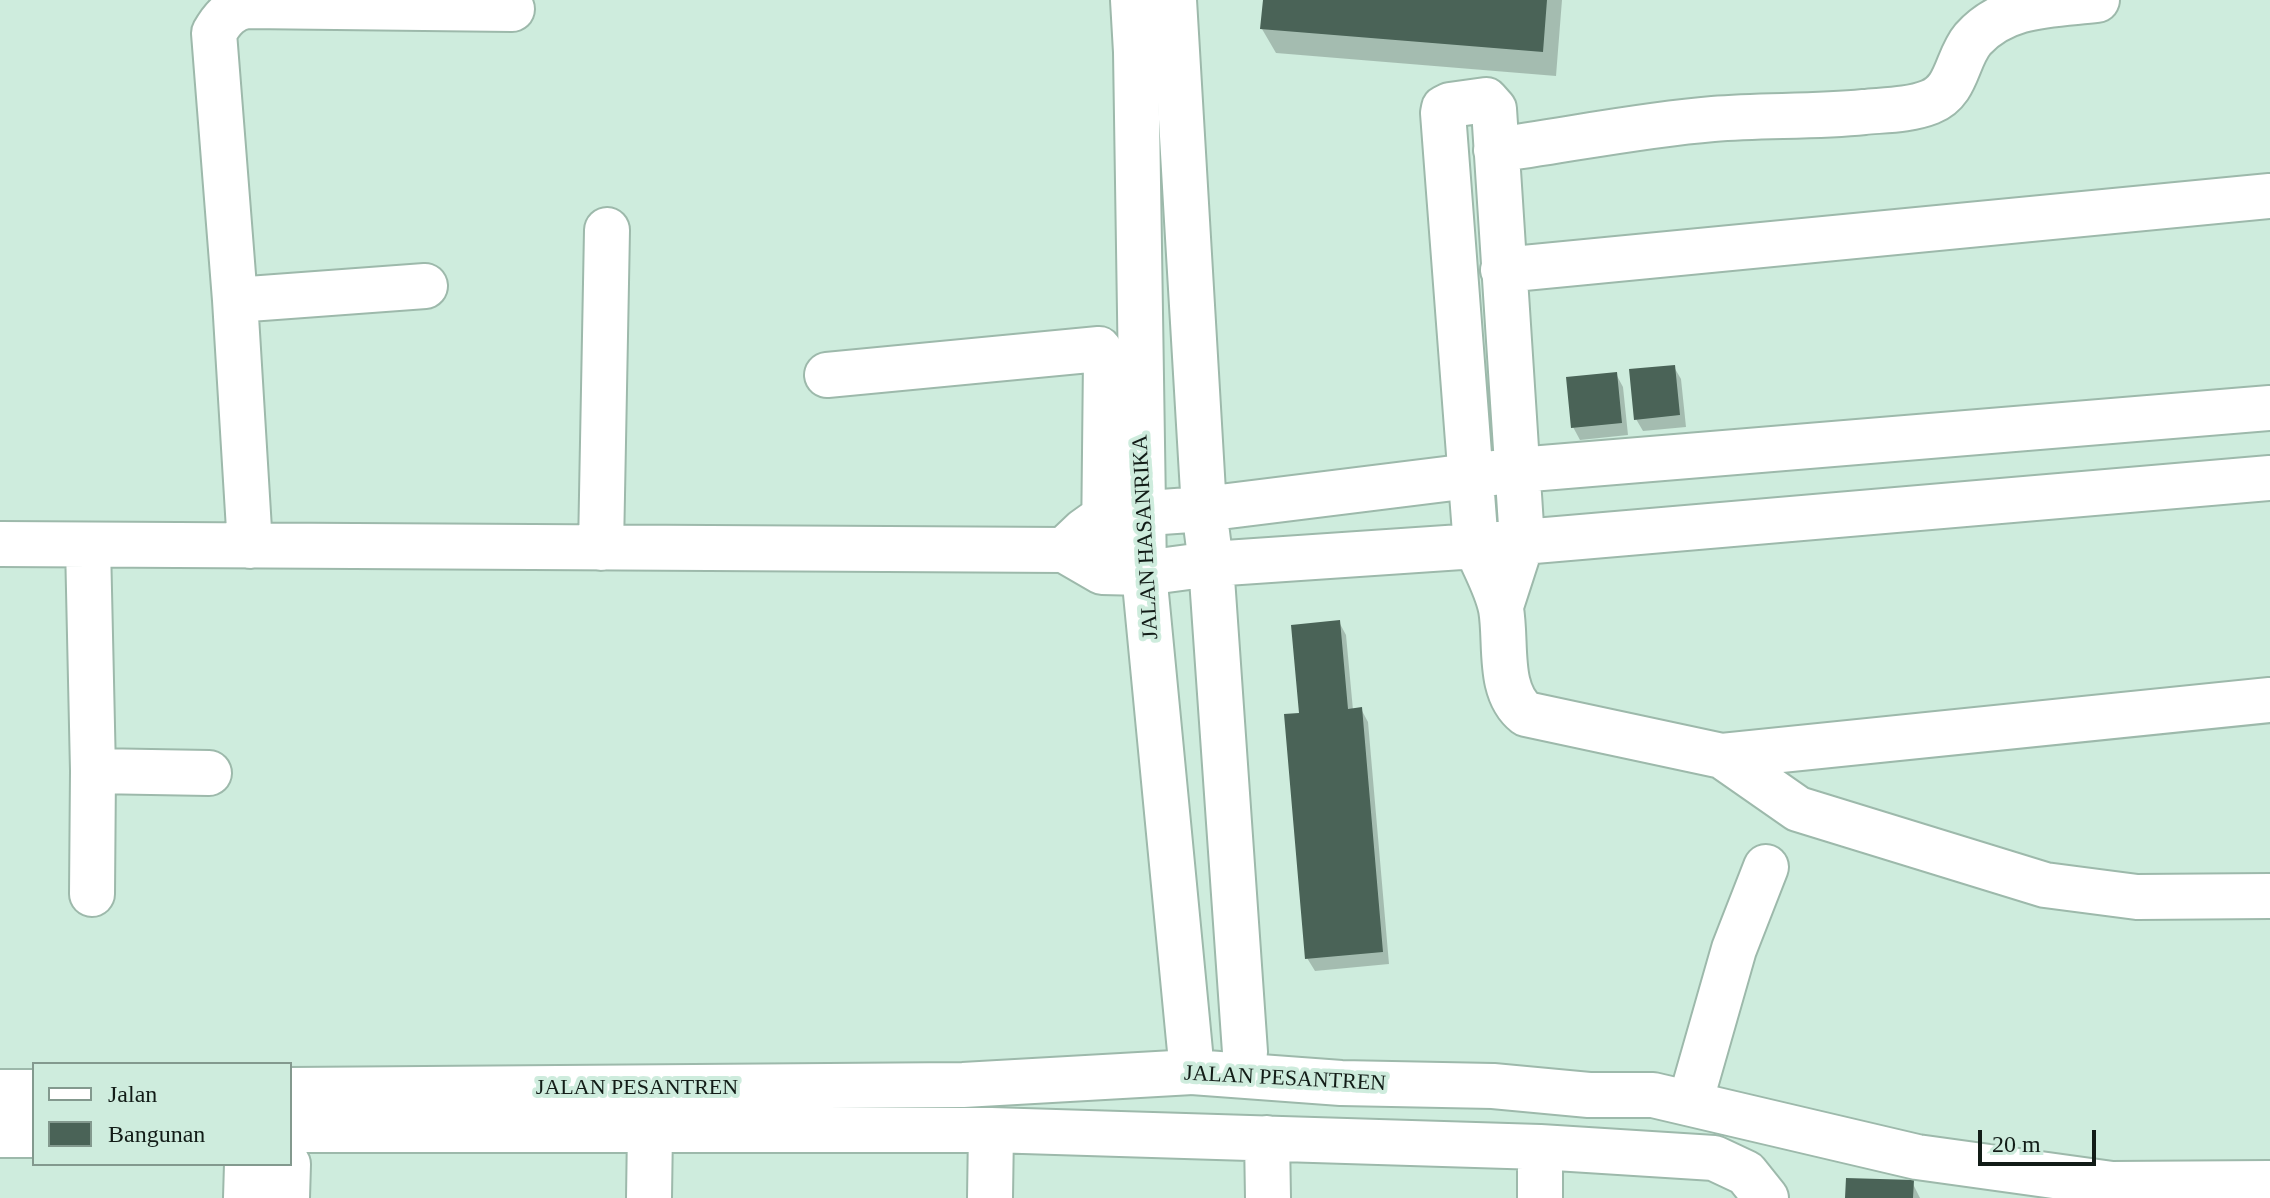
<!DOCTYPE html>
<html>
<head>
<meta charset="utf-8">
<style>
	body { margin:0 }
	#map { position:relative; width:2270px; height:1198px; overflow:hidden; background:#ceecdd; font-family:"Times New Roman",serif }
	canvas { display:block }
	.legend { position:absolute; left:32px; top:1062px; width:260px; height:104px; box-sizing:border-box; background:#ceecdd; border:2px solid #83998e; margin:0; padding:10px 14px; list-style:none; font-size:24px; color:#121c17 }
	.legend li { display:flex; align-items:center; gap:16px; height:40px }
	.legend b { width:40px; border:2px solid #83998e }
	.scale { position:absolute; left:1978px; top:1130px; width:118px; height:36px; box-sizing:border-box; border:4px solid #121c17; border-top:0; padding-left:10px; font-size:24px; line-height:28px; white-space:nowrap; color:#121c17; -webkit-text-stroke:6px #ceecdd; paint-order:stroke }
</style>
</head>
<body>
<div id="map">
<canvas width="2270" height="1198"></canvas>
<ul class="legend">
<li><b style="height:10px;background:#fff"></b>Jalan</li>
<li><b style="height:22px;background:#4a6357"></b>Bangunan</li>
</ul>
<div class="scale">20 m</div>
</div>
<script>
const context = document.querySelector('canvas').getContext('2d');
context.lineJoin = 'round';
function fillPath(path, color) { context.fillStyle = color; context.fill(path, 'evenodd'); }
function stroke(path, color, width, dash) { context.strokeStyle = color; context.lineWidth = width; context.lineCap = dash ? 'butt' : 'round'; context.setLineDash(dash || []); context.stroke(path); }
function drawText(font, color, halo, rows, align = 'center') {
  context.font = font + ' "Times New Roman",serif'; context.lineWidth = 8; context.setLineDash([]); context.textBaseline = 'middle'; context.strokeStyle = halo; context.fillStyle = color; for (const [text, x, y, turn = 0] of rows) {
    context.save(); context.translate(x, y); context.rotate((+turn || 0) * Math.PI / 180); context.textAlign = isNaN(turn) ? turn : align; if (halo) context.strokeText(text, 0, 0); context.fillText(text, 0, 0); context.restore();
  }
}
fillPath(new Path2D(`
	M1265 0H1562L1556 76 1276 53 1262 29Z
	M1674 367 1681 379 1686 427 1643 431 1636 419Z
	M1616 374 1623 387 1628 435 1580 440 1573 427Z
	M1339 622 1346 635 1353 710 1361 709 1368 722 1389 964 1315 971 1307 958 1301 715Z
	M1912 1182 1920 1198H1847Z`), '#0003');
fillPath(new Path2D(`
	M1263 0H1547L1543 52 1260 29Z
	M1675 365 1680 415 1634 420 1629 369Z
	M1617 372 1622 423 1571 428 1566 377Z
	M1340 620 1348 709 1362 707 1383 952 1305 959 1284 714 1299 713 1291 625Z
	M1846 1178 1914 1180 1913 1198H1845Z`), '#4a6357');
const street = new Path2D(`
	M1174 0 1204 509 1211 564 1245 1052
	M1496 150C1568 140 1640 125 1713 119 1763 115 1814 117 1864 112 1886 110 1910 110 1930 102 1958 91 1956 59 1973 39 2005 3 2053 5 2097 0
	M1503 270 2270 196
	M235 300 425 286
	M827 375 1099 349 1106 359 1104 545
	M0 544 1064 550 1102 572 1144 573 1211 564 1476 546 2270 478
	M88 545 93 771 92 894
	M250 546 235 300 214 33C222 19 231 8 248 6L512 9
	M601 548 607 230
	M1064 550 1084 531 1105 516 1204 509 1518 470 2270 408
	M1501 606 1522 541 1494 109 1486 100 1450 105 1444 108 1443 113 1476 546C1484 566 1497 588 1501 609 1507 643 1497 691 1526 714L1722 756 2270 700
	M1722 756 1798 809 2045 885 2137 897 2270 896
	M93 771 209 773
	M290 1090 963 1085 1192 1072
	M0 1092H34
	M1690 1103 1734 949 1766 867
	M290 1130H991L1540 1147 1714 1158 1746 1173 1766 1198
	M0 1135H34
	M1267 1138 1268 1198
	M246 1198 247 1164
	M287 1198 288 1164
	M649 1198 650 1130
	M990 1198 991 1130
	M1540 1198V1147`);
const secondary = new Path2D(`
	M1133 0 1136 52 1144 573 1192 1072 1341 1083 1493 1086 1589 1095H1653L1917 1157 2112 1184 2270 1183`);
stroke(street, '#9db9ab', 48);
stroke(secondary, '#9db9ab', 48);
stroke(street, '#fff', 44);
stroke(secondary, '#fff', 44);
drawText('22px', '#121c17', '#ceecdd', [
	["JALAN HASANRIKA",1146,537,-93],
	["JALAN PESANTREN",1285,1079,3],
	["JALAN PESANTREN",637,1088]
]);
</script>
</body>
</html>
